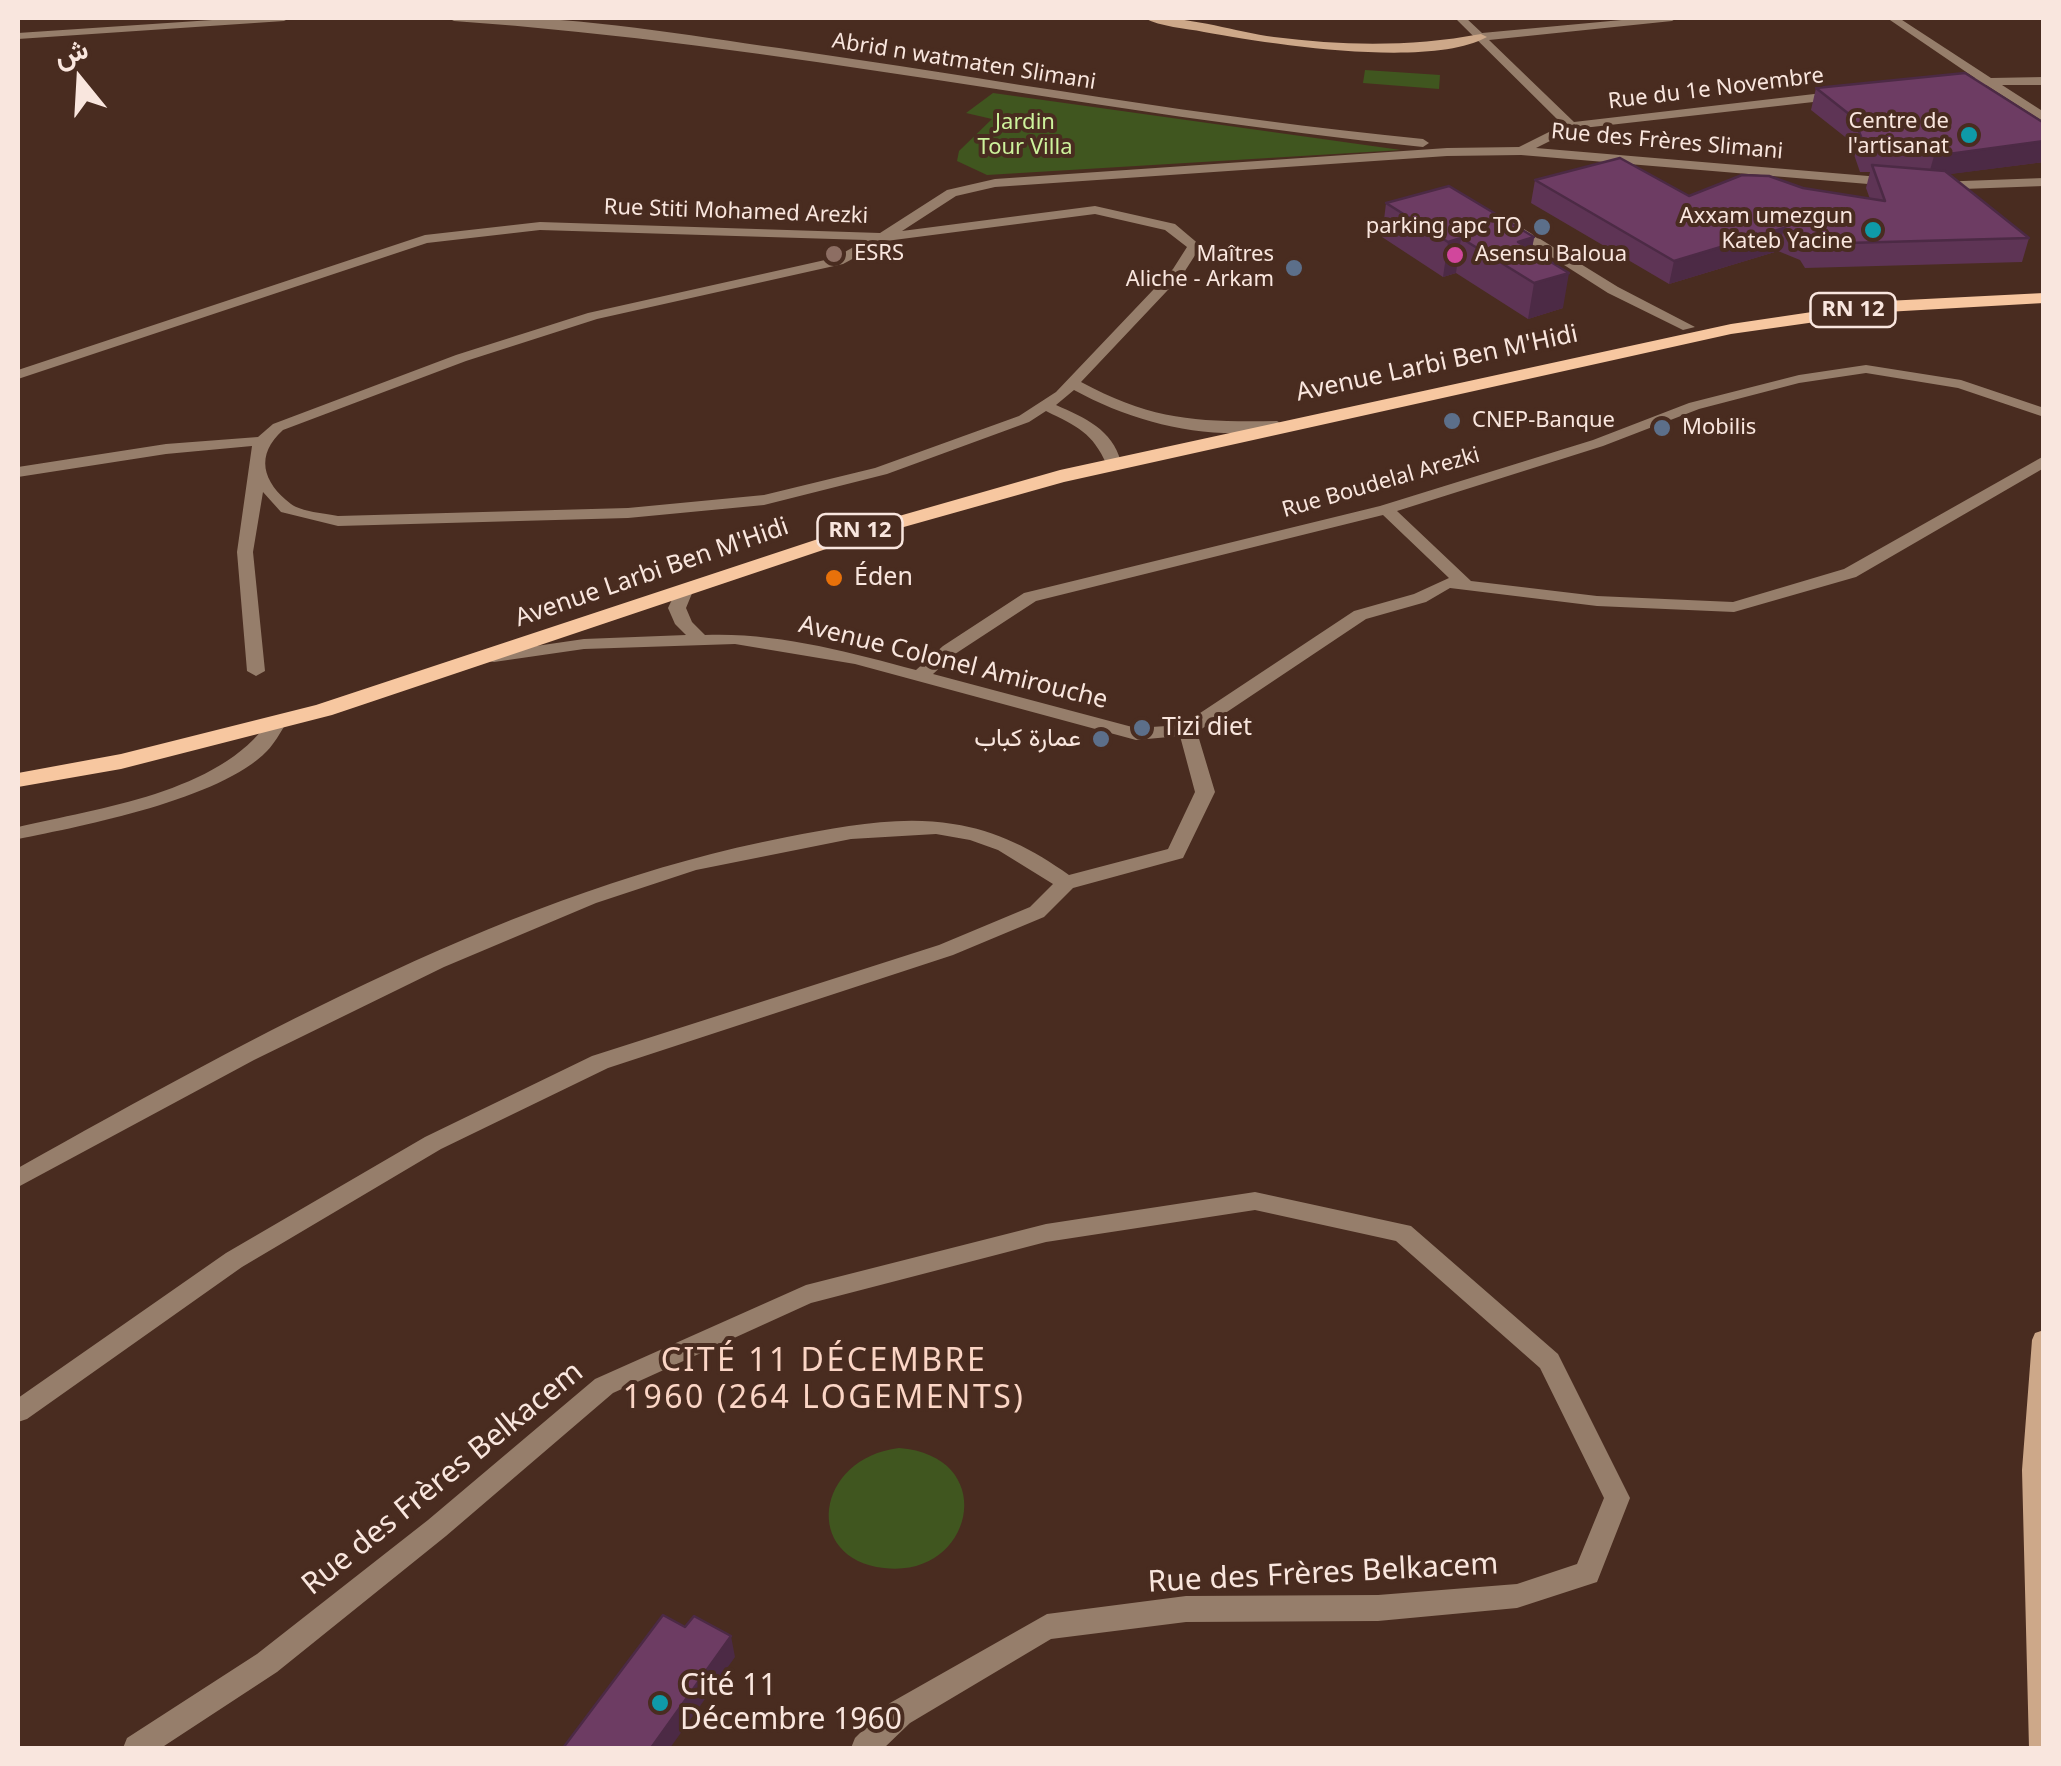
<!DOCTYPE html>
<html>
<head>
<meta charset="utf-8">
<style>
	body { margin:0 }
	#map { position:relative; width:2061px; height:1766px; overflow:hidden; background:#492c20; font-family:"Noto Sans",Vazirmatn,sans-serif }
	canvas { display:block }
	.frame { position:absolute; inset:0; border:20px solid #f9e6de; pointer-events:none }
	.north { position:absolute; left:30px; top:30px; width:100px; height:100px; -webkit-text-stroke:8px #492c20; paint-order:stroke; rotate:342deg; font-size:28px; font-weight:700; line-height:40px; text-align:center; color:#f9e6de }
	.north::after { content:''; display:block; margin:auto; width:35px; height:45px; background:#f9e6de; clip-path:polygon(50% 0,100% 100%,50% 72%,0 100%) }
</style>
</head>
<body>
<div id="map">
<canvas width="2061" height="1766"></canvas>
<div class="frame"></div>
<div class="north">ش</div>
</div>
<script>
const context = document.querySelector('canvas').getContext('2d');
context.lineJoin = 'round';
function fillPath(path, color) { context.fillStyle = color; context.fill(path, 'evenodd'); }
function stroke(path, color, width, dash) { context.strokeStyle = color; context.lineWidth = width; context.lineCap = dash ? 'butt' : 'round'; context.setLineDash(dash || []); context.stroke(path); }
function drawText(font, color, halo, rows, align = 'center') {
  context.font = font + ' "Noto Sans",Vazirmatn,sans-serif'; context.lineWidth = 8; context.setLineDash([]); context.textBaseline = 'middle'; context.strokeStyle = halo; context.fillStyle = color; for (const [text, x, y, turn = 0] of rows) {
    context.save(); context.translate(x, y); context.rotate((+turn || 0) * Math.PI / 180); context.textAlign = isNaN(turn) ? turn : align; if (halo) context.strokeText(text, 0, 0); context.fillText(text, 0, 0); context.restore();
  }
}
fillPath(new Path2D(`
	M1365 70 1440 75 1439 89 1363 83Z
	M993 93 1401 150 987 175 957 161 959 151 992 119 966 113Z
	M899 1448C1001 1456 974 1579 884 1568 802 1559 815 1458 899 1448Z`), '#40561f');
fillPath(new Path2D(`
	M242 18H290L284 21 18 39V33Z
	M448 18C550 11 677 34 779 48 994 79 1207 118 1423 139L1429 143 1423 147C1099 114 780 44 454 21Z
	M1455 18H1466L1482 33 1643 18H1677L1672 21 1489 40 1574 122 1840 91 1846 95 1840 99 1574 129 1536 148 1892 178 1898 182 1892 186 1521 155 1447 156 995 187 956 196 902 231 1095 206 1175 224 1201 246 1183 274 1081 382C1153 421 1198 422 1277 421L1285 426 1282 429C1211 442 1136 424 1074 390L1056 405C1085 418 1112 429 1121 462L1119 465H1107C1092 432 1078 427 1046 411L1029 422 887 474 764 505 628 518 338 526 281 512 263 492 253 552 265 671 256 676 247 671 237 552 252 446 166 454 18 477V467L166 444 258 437 273 424 456 355 588 313 834 258 866 240 540 230 427 243 18 379V370L425 235 540 222 880 233 947 190 995 179 1447 148 1519 147 1563 125ZM1095 214 1165 230 1187 247 1173 269 1056 392 1019 416 875 468 764 495 628 508 338 516C324 513 302 512 291 504 262 482 255 455 283 430L466 361 597 319 843 264 886 241Z
	M1887 18H1899L1991 78 2044 77V85H2002L2044 112V122L1986 85H1944L1942 82 1948 78H1975Z
	M2044 178V186L1936 190 1930 186 1936 182Z
	M1511 221 1618 287 1695 327 1683 330 1608 293 1506 228 1504 225Z
	M1866 365 1961 380 2044 408V417L1958 388 1866 373 1799 383 1699 409 1603 446 1397 511 1471 581 1597 596 1733 602 1844 569 2044 456V468L1856 577 1734 612 1597 606 1450 588 1426 602 1366 619 1197 732 1215 792 1183 858 1073 888 1044 917 953 955 608 1068 441 1149 242 1267 27 1419 18 1422V1398L226 1253 425 1137 592 1056 939 945 1030 907 1053 884 998 850 970 840 936 834 851 839 696 870 596 903 444 967 254 1060 18 1187V1168C256 1035 517 889 787 837 841 827 898 815 953 824 996 830 1034 850 1069 875L1168 849 1195 792 1180 736 1136 740 855 664 735 644 584 649 494 662 488 661 485 657 488 653 584 639 686 635 675 624 668 608 678 587 684 586 693 591 686 608 692 622 705 635C775 632 849 652 916 670L943 646 1024 593 1380 506 1593 440 1689 403 1799 375ZM1383 515 1449 578 1414 594 1354 611 1182 725 1136 728 933 674 955 654 1036 601Z
	M276 719 285 725C280 733 274 744 267 751 221 799 83 826 18 839V827C99 808 219 793 269 721Z
	M1255 1192 1411 1226 1558 1354 1630 1498 1597 1582 1517 1608 1378 1621 1186 1622 1051 1639 910 1723 884 1748H851L855 1738 890 1703 1047 1614 1186 1596 1378 1595 1517 1584 1577 1564 1604 1498 1540 1368 1396 1241 1255 1210 1046 1242 811 1303 613 1393 446 1536 277 1672 161 1748H123L127 1738 257 1654 428 1520 595 1379 806 1285 1046 1224Z`), '#967e6b');
fillPath(new Path2D(`
	M1144 18C1186 15 1232 31 1274 37 1344 46 1411 47 1481 34L1487 37C1429 69 1270 44 1204 32 1185 28 1161 27 1144 18Z
	M2044 1330V1748H2029L2022 1470 2032 1340 2035 1333Z`), '#cda889');
fillPath(new Path2D(`
	M2044 293V303L1886 312 1731 334 1064 482 829 548 332 715 121 769 18 787V773L121 754 316 705 815 540 1060 470 1731 324 1886 301Z`), '#f7c7a0');
fillPath(new Path2D(`
	M1816 88 2044 162 1949 174 2029 238 2022 262 1805 268 1800 260 1778 251 1669 284 1531 203 1535 180 1689 196 1803 188 1870 199 1866 188 1870 172H1860L1849 140 1811 110Z
	M1386 203 1534 237 1532 250 1563 308 1528 319 1456 273 1443 277 1382 237Z`), '#5e3455');
fillPath(new Path2D(`
	M2044 141V162L1928 177 1934 156Z
	M1784 228 1778 251 1669 284 1674 261Z
	M1534 237 1528 272 1518 242Z
	M1461 238 1456 273 1443 277 1448 242Z
	M1569 273 1563 308 1528 319 1534 283Z
	M731 1636 735 1657 670 1748H651Z`), '#4c2a45');
const building = new Path2D(`
	M1965 73 2044 123V141L1934 156 1866 150 1854 118 1816 88Z
	M1620 158 1689 196 1742 175 1769 176 1803 188 1885 201 1872 165 1945 171 2029 238 1811 244 1806 236 1784 228 1674 261 1535 180Z
	M1449 186 1534 237 1518 242 1569 273 1534 283 1461 238 1448 242 1386 203Z
	M663 1615 685 1627 694 1616 731 1636 651 1748H563Z`);
fillPath(building, '#6d3c63');
stroke(building, '#4c2a45', 2.5);
for (const [x, y, r, color] of [
	[1969,135,10,"#0f9aa8"],
	[1542,227,10,"#5c6f8a"],
	[1873,230,10,"#0f9aa8"],
	[834,254,10,"#8d6e63"],
	[1455,255,10,"#d1479c"],
	[1294,268,10,"#5c6f8a"],
	[1452,421,10,"#5c6f8a"],
	[1662,428,10,"#5c6f8a"],
	[834,578,10,"#e8710a"],
	[1142,728,10,"#5c6f8a"],
	[1101,739,10,"#5c6f8a"],
	[660,1703,10,"#0f9aa8"]
]) { const dot = new Path2D(); dot.arc(x, y, r, 0, 2 * Math.PI); context.fillStyle = color; context.fill(dot); stroke(dot, '#492c20', 4); }
drawText('22px', '#f9e6de', '#492c20', [
	["Abrid n watmaten Slimani",964,62,9],
	["Rue du 1e Novembre",1716,89,-7],
	["Rue des Frères Slimani",1667,142,5],
	["Rue Stiti Mohamed Arezki",736,212,2],
	["Rue Boudelal Arezki",1381,483,-16]
]);
drawText('22px', '#f9e6de', '#492c20', [
	["Centre de",1949,122],
	["l'artisanat",1949,147],
	["Axxam umezgun",1853,217],
	["Kateb Yacine",1853,242],
	["parking apc TO",1522,227],
	["ESRS",854,254,"left"],
	["Maîtres",1274,255],
	["Aliche - Arkam",1274,280],
	["Asensu Baloua",1475,255,"left"],
	["CNEP-Banque",1472,421,"left"],
	["Mobilis",1682,428,"left"]
], 'right');
drawText('22px', '#cdf39c', '#492c20', [
	["Jardin",1025,123],
	["Tour Villa",1025,148]
]);
for (const [x, y, w] of [
	[1853,310,85],
	[860,531,85]
]) { const box = new Path2D(); box.roundRect(x - w / 2, y - 17, w, 34, 8); context.fillStyle = '#492c20'; context.fill(box); stroke(box, '#f9e6de', 2.5); }
drawText('bold 22px', '#f9e6de', null, [
	["RN 12",1853,310],
	["RN 12",860,531]
]);
drawText('25px', '#f9e6de', '#492c20', [
	["Avenue Larbi Ben M'Hidi",1437,364,-12],
	["Avenue Larbi Ben M'Hidi",652,573,-19],
	["Avenue Colonel Amirouche",953,663,14]
]);
drawText('25px', '#f9e6de', '#492c20', [
	["Éden",854,578],
	["Tizi diet",1162,728],
	["عمارة كباب",1081,739,"right"]
], 'left');
drawText('30px', '#f9e6de', '#492c20', [
	["Rue des Frères Belkacem",443,1479,-39],
	["Rue des Frères Belkacem",1323,1574,-3]
]);
drawText('30px', '#f9e6de', '#492c20', [
	["Cité 11",680,1686],
	["Décembre 1960",680,1720]
], 'left');
context.letterSpacing = '2.5px';
drawText('32px', '#fbd5c5', '#492c20', [
	["CITÉ 11 DÉCEMBRE",824,1362],
	["1960 (264 LOGEMENTS)",824,1399]
]);
context.letterSpacing = '0px';
</script>
</body>
</html>
